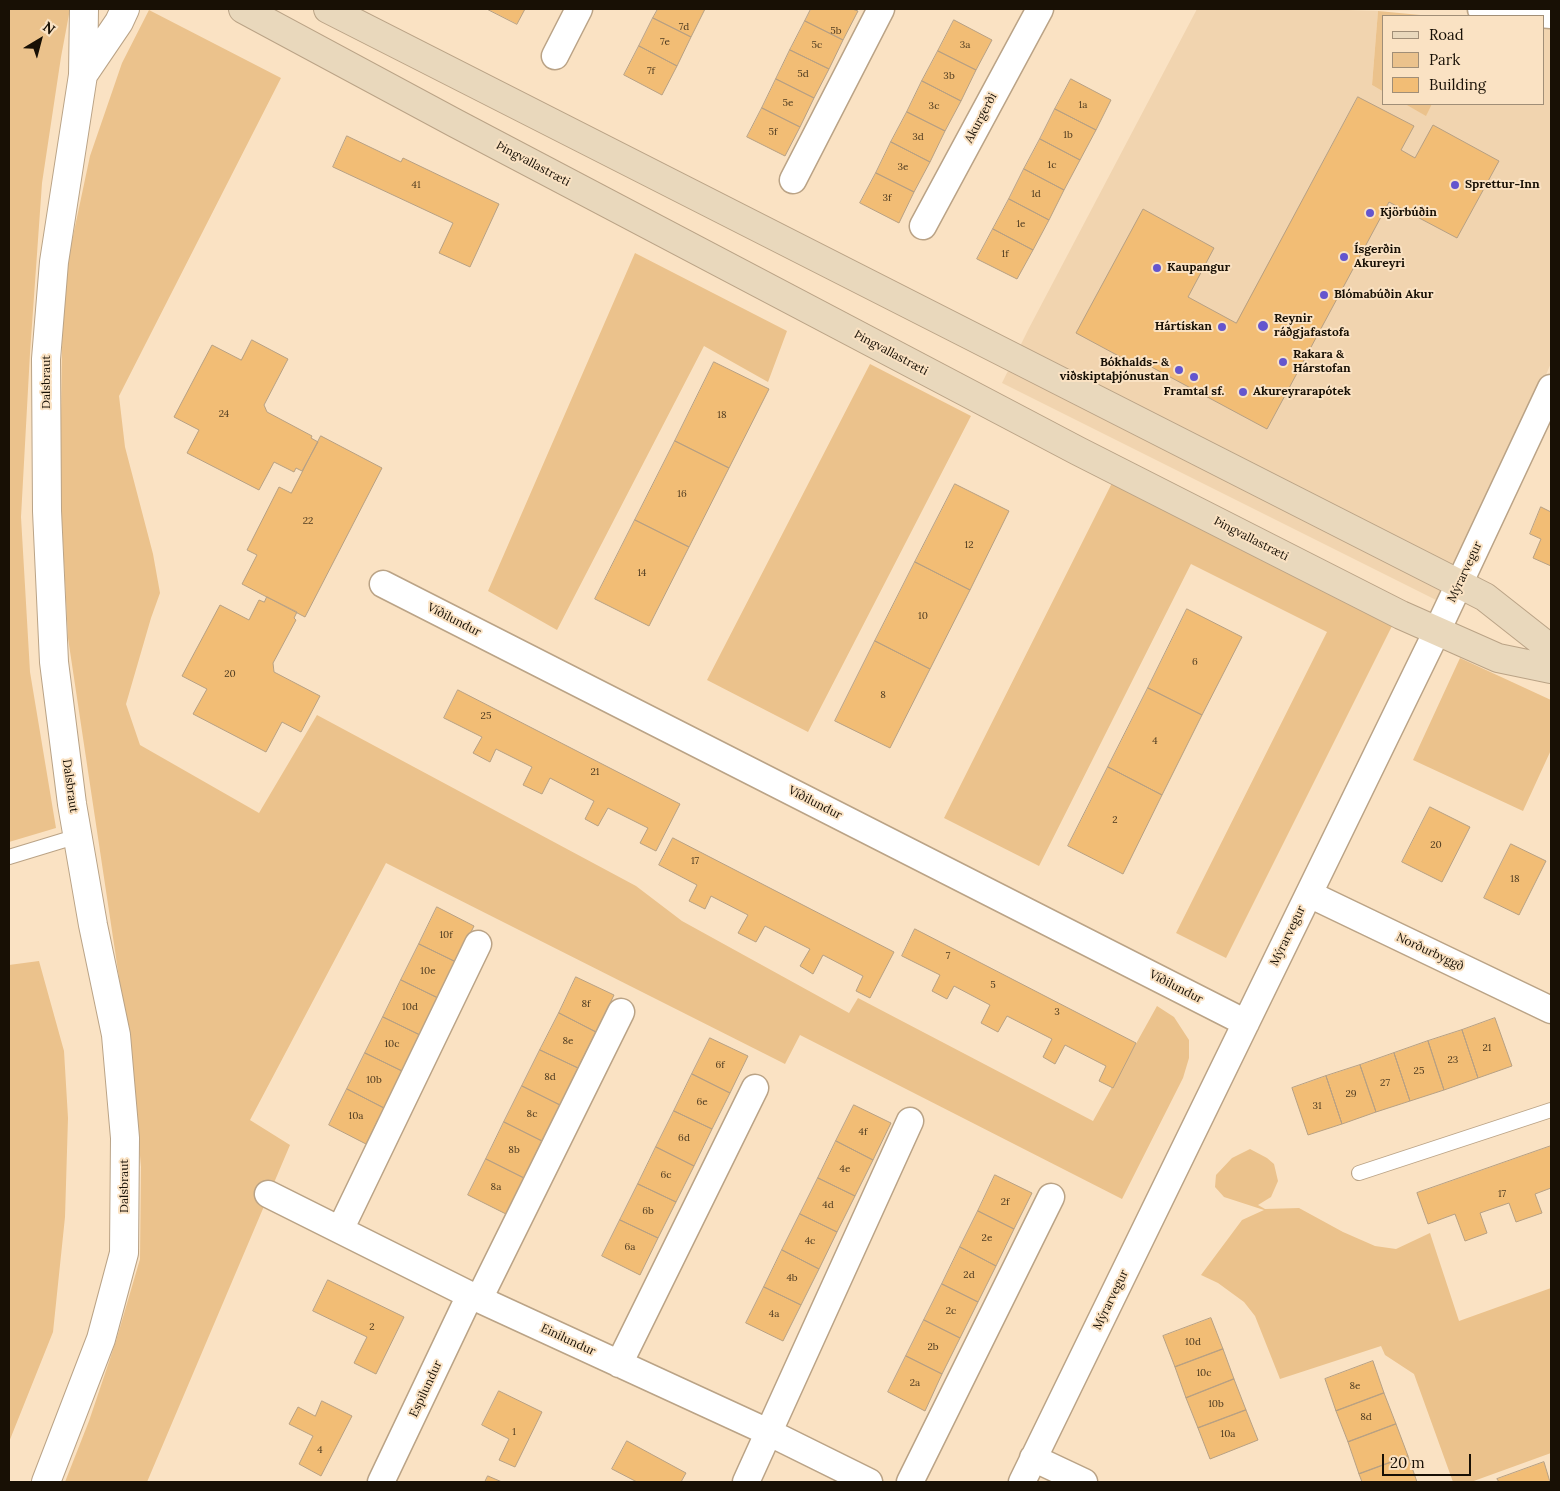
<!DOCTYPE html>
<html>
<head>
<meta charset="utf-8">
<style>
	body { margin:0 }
	#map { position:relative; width:1560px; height:1491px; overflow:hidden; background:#fae2c3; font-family:Lora,serif }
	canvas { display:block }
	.frame { position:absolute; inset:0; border:10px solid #181005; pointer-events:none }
	.legend { position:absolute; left:1382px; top:15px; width:162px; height:90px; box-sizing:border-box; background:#fae2c3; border:1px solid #a08e77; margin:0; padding:6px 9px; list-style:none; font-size:15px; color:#181005 }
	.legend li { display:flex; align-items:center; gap:10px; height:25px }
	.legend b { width:25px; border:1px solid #a08e77 }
	.north { position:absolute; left:15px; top:15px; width:50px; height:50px; -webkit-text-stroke:4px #fae2c3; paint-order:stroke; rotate:37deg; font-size:14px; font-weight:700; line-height:20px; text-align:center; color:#181005 }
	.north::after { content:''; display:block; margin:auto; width:18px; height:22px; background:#181005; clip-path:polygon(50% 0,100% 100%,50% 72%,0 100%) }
	.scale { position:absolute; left:1382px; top:1454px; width:89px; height:22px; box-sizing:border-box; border:2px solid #181005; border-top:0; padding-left:6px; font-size:15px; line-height:18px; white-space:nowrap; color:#181005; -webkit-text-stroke:4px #fae2c3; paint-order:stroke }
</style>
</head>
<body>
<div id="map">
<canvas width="1560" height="1491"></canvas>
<div class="frame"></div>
<ul class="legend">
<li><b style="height:6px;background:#e9d8bc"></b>Road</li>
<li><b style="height:14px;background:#ebc28c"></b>Park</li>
<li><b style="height:14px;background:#f2bd75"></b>Building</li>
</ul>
<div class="north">N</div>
<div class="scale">20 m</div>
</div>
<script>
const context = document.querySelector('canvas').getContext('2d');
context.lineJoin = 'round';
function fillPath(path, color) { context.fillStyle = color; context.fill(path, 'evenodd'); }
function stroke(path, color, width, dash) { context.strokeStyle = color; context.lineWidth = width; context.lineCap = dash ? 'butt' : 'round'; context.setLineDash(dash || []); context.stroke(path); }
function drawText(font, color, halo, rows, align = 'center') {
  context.font = font + ' Lora,serif'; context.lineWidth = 4; context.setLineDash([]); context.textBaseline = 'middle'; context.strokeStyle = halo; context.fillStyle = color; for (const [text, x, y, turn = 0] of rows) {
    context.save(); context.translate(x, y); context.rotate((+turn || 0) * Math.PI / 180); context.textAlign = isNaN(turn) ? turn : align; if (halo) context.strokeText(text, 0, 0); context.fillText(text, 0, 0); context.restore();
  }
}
fillPath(new Path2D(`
	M1197 9H1317L1378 11 1372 85 1384 92V104H1405L1426 115 1432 104H1544V16L1551 9V363L1448 606 1002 383 1028 330Z`), '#f1d4af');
fillPath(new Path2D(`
	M9 9H70L61 57 42 183 30 353 21 517 30 672 56 828 9 842Z
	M149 10 281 78 119 396 125 447 153 554 160 593 151 618 126 704 140 745 259 813 317 715 636 886 682 921 849 1013 858 998 1093 1121 1157 1006 1174 1017 1189 1040V1058L1183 1078 1122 1199 800 1035 785 1064 386 863 250 1120 290 1145 147 1482H65L89 1421 116 1341 140 1259 141 1167 132 1064 68 638 60 484 63 283 90 156 122 63Z
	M1378 11 1431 16H1384V92L1372 85Z
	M1405 104H1432L1426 116Z
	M635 253 787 331 768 382 704 346 557 630 488 591Z
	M870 364 971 416 808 732 707 680Z
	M1112 483 1393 624 1226 958 1176 933 1327 632 1191 564 1039 866 944 818Z
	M1460 658 1551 700V750L1523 811 1413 760Z
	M39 961 64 1051 68 1118 65 1217 53 1332 9 1442V965Z
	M1250 1149 1267 1158 1274 1164 1278 1181 1271 1197 1258 1205 1265 1209 1299 1208 1343 1232 1375 1246 1396 1249 1430 1233 1459 1321 1551 1288V1453L1471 1482H1453L1414 1374 1385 1355 1381 1346 1280 1379 1255 1316 1244 1302 1218 1283 1201 1275 1242 1220 1264 1210 1224 1197 1215 1187 1216 1175 1232 1158Z`), '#ebc28c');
const building = new Path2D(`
	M487 9H525L517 24Z
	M658 9H705L691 37 653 18Z
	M811 9H852L858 11 843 40 805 21Z
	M653 18 691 37 677 66 639 46Z
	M954 20 992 40 976 70 938 51Z
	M805 21 843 40 829 69 790 50Z
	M639 46 677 66 662 95 624 75Z
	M790 50 829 69 814 98 776 79Z
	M938 51 976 70 961 101 922 81Z
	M776 79 814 98 800 127 762 108Z
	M1071 79 1111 100 1096 130 1055 109Z
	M922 81 961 101 945 131 907 112Z
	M1358 97 1414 126 1401 150 1415 158 1433 125 1499 161 1457 238 1389 202 1267 429 1144 363 1141 368 1076 333 1143 209 1214 248 1188 297 1236 323Z
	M762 108 800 127 785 156 747 137Z
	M1055 109 1096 130 1080 160 1040 139Z
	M907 112 945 131 930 162 891 142Z
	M347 136 401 162 403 158 499 204 470 267 439 253 453 223 333 167Z
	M1040 139 1080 160 1064 190 1024 169Z
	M891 142 930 162 914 192 876 173Z
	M1024 169 1064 190 1049 220 1009 199Z
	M876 173 914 192 899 223 860 203Z
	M1009 199 1049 220 1033 250 993 229Z
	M993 229 1033 250 1017 279 977 259Z
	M252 340 288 359 264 405 267 412 312 436 311 438 318 442 302 471 296 468 294 472 274 462 259 490 187 453 199 430 174 417 212 345 241 360Z
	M714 362 769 389 729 468 675 441Z
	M321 436 382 468 305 617 242 584 257 555 247 550 279 487 291 493Z
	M675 441 729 468 689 547 635 520Z
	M955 484 1009 511 970 590 915 562Z
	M1541 507 1551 512V566L1533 558 1541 539 1530 534Z
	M635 520 689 547 649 626 595 599Z
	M915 562 970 590 930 669 875 641Z
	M267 597 297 612 294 618 296 620 273 663 274 672 320 696 301 732 282 722 266 752 193 714 207 689 182 676 220 605 249 620 259 600 264 602Z
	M1187 609 1242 637 1202 715 1148 688Z
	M875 641 930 669 890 748 835 721Z
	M1148 688 1202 715 1162 795 1108 767Z
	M458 690 680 804 656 851 640 843 648 828 608 808 598 826 585 819 594 801 550 778 542 794 523 785 532 767 496 749 490 762 473 753 482 737 444 718Z
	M1108 767 1162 795 1123 874 1068 846Z
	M1430 807 1470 827 1442 882 1402 862Z
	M673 838 894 952 870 998 856 991 863 976 823 955 813 974 800 966 810 949 765 926 756 942 738 933 748 915 711 896 705 909 689 901 697 885 659 865Z
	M1511 844 1546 861 1519 915 1484 898Z
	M437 907 474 926 456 962 419 944Z
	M915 929 1136 1043 1113 1088 1099 1081 1106 1066 1065 1045 1055 1064 1043 1057 1052 1039 1007 1016 998 1032 981 1023 990 1005 954 986 947 999 932 991 940 975 902 956Z
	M419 944 456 962 438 998 401 980Z
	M576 977 614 995 596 1032 559 1013Z
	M401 980 438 998 420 1035 383 1017Z
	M559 1013 596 1032 578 1068 540 1050Z
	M383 1017 420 1035 402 1071 365 1053Z
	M1495 1018 1512 1066 1478 1078 1462 1030Z
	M1462 1030 1478 1078 1444 1090 1428 1041Z
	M710 1038 748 1056 730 1093 692 1074Z
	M1428 1041 1444 1090 1410 1101 1394 1053Z
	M540 1050 578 1068 560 1105 522 1086Z
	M365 1053 402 1071 384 1108 347 1089Z
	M1394 1053 1410 1101 1376 1112 1360 1065Z
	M1360 1065 1376 1112 1342 1124 1326 1076Z
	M692 1074 730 1093 712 1129 674 1111Z
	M1326 1076 1342 1124 1308 1135 1292 1088Z
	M522 1086 560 1105 542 1141 504 1122Z
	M347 1089 384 1108 366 1144 329 1125Z
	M854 1105 891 1123 873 1160 836 1141Z
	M674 1111 712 1129 694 1166 656 1147Z
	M504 1122 542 1141 524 1178 486 1159Z
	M836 1141 873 1160 855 1196 818 1178Z
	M1551 1146V1188L1535 1194 1542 1213 1516 1222 1509 1203 1480 1213 1487 1233 1465 1241 1455 1214 1428 1224 1417 1193Z
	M656 1147 694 1166 676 1202 638 1184Z
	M486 1159 524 1178 506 1214 468 1195Z
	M995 1175 1032 1193 1014 1229 978 1211Z
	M818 1178 855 1196 837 1232 800 1214Z
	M638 1184 676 1202 658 1238 620 1220Z
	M978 1211 1014 1229 996 1266 960 1247Z
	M800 1214 837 1232 819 1269 782 1250Z
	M620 1220 658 1238 640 1275 602 1256Z
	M960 1247 996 1266 978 1302 942 1284Z
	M782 1250 819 1269 801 1305 764 1287Z
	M328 1280 404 1317 376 1374 354 1363 367 1337 313 1311Z
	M942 1284 978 1302 960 1338 924 1320Z
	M764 1287 801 1305 783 1341 746 1323Z
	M1211 1318 1223 1349 1175 1367 1163 1336Z
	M924 1320 960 1338 942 1374 906 1356Z
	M1223 1349 1234 1379 1186 1398 1175 1367Z
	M906 1356 942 1374 925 1411 888 1392Z
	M1373 1361 1384 1393 1336 1411 1325 1379Z
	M1234 1379 1246 1410 1198 1428 1186 1398Z
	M499 1391 542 1412 515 1467 499 1460 509 1439 482 1425Z
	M1384 1393 1396 1424 1348 1442 1336 1411Z
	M322 1401 352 1416 321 1476 299 1464 313 1436 289 1424 298 1407 315 1416Z
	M1246 1410 1258 1440 1210 1459 1198 1428Z
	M1396 1424 1408 1456 1359 1474 1348 1442Z
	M627 1441 686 1473 681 1482H637L612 1469Z
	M1408 1456 1417 1482H1362L1359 1474Z
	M1544 1462 1550 1482H1499L1497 1479Z
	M488 1476 502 1482H485Z`);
fillPath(building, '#f2bd75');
stroke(building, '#b7a083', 1);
const service = new Path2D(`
	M9 857 78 836
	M1359 1173 1551 1110`);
const minor = new Path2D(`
	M1481 9 1551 15
	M555 56 579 9
	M793 180 881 9
	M923 226 1040 9
	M383 584 1246 1023
	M1309 894 1551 1010
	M268 1194 470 1295 770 1433 869 1482
	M340 1230 478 944
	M479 1299 621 1012
	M619 1364 755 1088
	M1033 1458 1084 1482
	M381 1482 470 1295
	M746 1482 910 1121
	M910 1482 1051 1197
	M1022 1482 1437 631 1551 388`);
const tertiary = new Path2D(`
	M83 75 119 22 125 9
	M46 1482 101 1339 124 1253 125 1138 116 1035 93 925 72 804 54 662 47 511 46 359 54 262 83 75 84 9`);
const secondary = new Path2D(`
	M243 9 455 123 1078 451 1401 615 1498 658 1551 669
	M328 9 1485 597 1551 649`);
stroke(service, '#baa386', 16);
stroke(minor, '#baa386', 29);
stroke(tertiary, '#baa386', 30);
stroke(secondary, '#baa386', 30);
stroke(service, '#fff', 14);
stroke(minor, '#fff', 26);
stroke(tertiary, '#fff', 28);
stroke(secondary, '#e9d8bc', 28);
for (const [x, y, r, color] of [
	[1455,185,5,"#6455ce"],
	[1370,213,5,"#6455ce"],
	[1344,257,5,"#6455ce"],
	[1157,268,5,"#6455ce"],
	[1324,295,5,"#6455ce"],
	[1263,326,6,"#6455ce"],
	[1222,327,5,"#6455ce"],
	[1283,362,5,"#6455ce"],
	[1179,370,5,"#6455ce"],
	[1194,377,5,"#6455ce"],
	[1243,392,5,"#6455ce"]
]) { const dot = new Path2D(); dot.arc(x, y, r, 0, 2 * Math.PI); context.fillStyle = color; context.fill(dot); stroke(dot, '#fae2c3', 2); }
drawText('10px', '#4e3b21', null, [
	["7d",684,27],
	["5b",836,31],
	["7e",665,42],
	["5c",817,45],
	["3a",965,45],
	["7f",651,71],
	["5d",803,74],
	["3b",949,76],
	["5e",788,103],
	["1a",1083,105],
	["3c",934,106],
	["5f",773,132],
	["1b",1068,135],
	["3d",918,137],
	["1c",1052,165],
	["3e",903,167],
	["41",416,185],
	["1d",1036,194],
	["3f",887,198],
	["1e",1021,224],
	["1f",1005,254],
	["24",224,414],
	["18",722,415],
	["16",682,494],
	["22",308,521],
	["12",969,545],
	["14",642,573],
	["10",923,616],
	["6",1195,662],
	["20",230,674],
	["8",883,695],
	["25",486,716],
	["4",1155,741],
	["21",595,772],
	["2",1115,820],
	["20",1436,845],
	["17",695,861],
	["18",1515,879],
	["10f",446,935],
	["7",948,956],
	["10e",428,971],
	["5",993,985],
	["8f",586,1004],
	["10d",410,1007],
	["3",1057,1012],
	["8e",568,1041],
	["10c",392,1044],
	["21",1487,1048],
	["23",1453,1060],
	["6f",720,1065],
	["25",1419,1071],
	["8d",550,1077],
	["10b",374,1080],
	["27",1385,1083],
	["29",1351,1094],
	["6e",702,1102],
	["31",1317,1106],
	["8c",532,1114],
	["10a",356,1116],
	["4f",863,1132],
	["6d",684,1138],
	["8b",514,1150],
	["4e",845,1169],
	["6c",666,1175],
	["8a",496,1187],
	["17",1502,1194],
	["2f",1005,1202],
	["4d",828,1205],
	["6b",648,1211],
	["2e",987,1238],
	["4c",810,1241],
	["6a",630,1247],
	["2d",969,1275],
	["4b",792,1278],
	["2c",951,1311],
	["4a",774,1314],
	["2",372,1327],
	["10d",1193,1342],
	["2b",933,1347],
	["10c",1204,1373],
	["2a",915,1383],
	["8e",1355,1386],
	["10b",1216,1404],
	["8d",1366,1417],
	["1",514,1432],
	["10a",1228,1434],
	["4",320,1450]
]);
drawText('12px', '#181005', '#fae2c3', [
	["Akurgerði",981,118,-62],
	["Þingvallastræti",533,164,28],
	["Þingvallastræti",891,353,28],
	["Dalsbraut",47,382,-90],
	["Þingvallastræti",1251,539,27],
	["Mýrarvegur",1465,572,-65],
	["Víðilundur",454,620,27],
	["Dalsbraut",70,786,82],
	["Víðilundur",815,803,27],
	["Mýrarvegur",1288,936,-64],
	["Norðurbyggð",1430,952,25],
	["Víðilundur",1176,987,27],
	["Dalsbraut",125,1186,-90],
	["Mýrarvegur",1111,1300,-64],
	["Einilundur",568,1340,25],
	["Espilundur",426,1389,-65]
]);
drawText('bold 12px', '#181005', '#fae2c3', [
	["Sprettur-Inn",1465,185],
	["Kjörbúðin",1380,213],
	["Ísgerðin",1354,250],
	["Akureyri",1354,264],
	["Kaupangur",1167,268],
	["Blómabúðin Akur",1334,295],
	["Reynir",1274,319],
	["ráðgjafastofa",1274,333],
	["Hártískan",1212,327,"right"],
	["Rakara &",1293,355],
	["Hárstofan",1293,369],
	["Bókhalds- &",1169,363,"right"],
	["viðskiptaþjónustan",1169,377,"right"],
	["Framtal sf.",1194,392,"center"],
	["Akureyrarapótek",1253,392]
], 'left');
</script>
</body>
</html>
